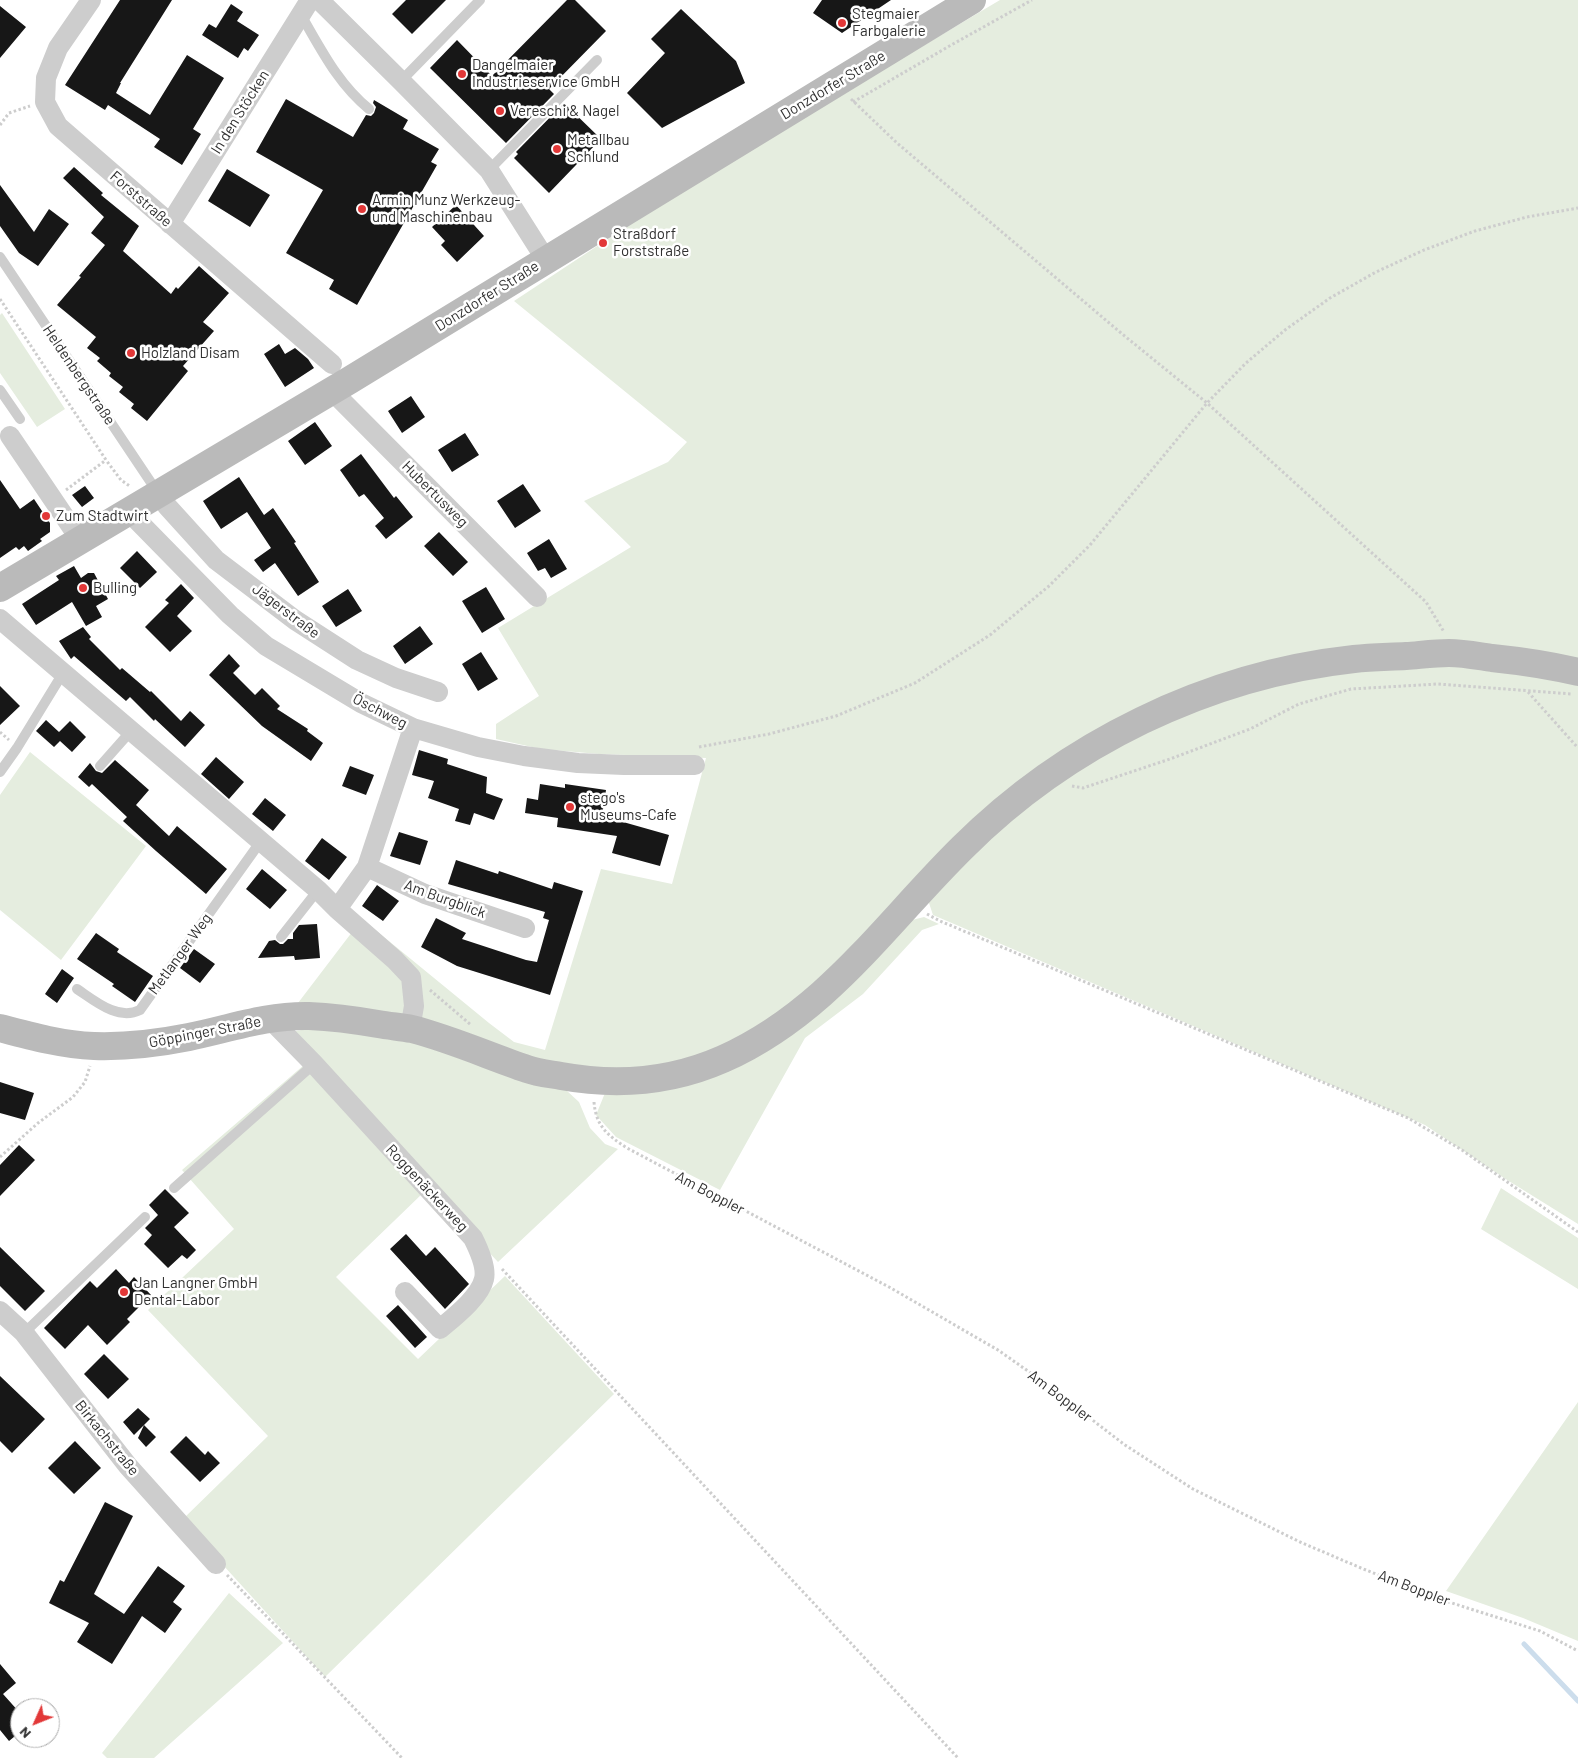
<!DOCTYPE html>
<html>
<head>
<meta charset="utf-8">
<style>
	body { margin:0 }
	#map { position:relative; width:1578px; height:1758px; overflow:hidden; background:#fff; font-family:Barlow,sans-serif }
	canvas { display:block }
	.north { position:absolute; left:10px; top:1698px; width:50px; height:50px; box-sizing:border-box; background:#fff; border:1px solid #acacac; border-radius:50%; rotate:226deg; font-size:14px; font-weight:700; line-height:20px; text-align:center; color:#303030 }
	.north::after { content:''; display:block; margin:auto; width:18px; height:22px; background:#e23838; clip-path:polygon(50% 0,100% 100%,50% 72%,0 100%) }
</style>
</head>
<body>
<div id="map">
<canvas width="1578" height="1758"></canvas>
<div class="north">N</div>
</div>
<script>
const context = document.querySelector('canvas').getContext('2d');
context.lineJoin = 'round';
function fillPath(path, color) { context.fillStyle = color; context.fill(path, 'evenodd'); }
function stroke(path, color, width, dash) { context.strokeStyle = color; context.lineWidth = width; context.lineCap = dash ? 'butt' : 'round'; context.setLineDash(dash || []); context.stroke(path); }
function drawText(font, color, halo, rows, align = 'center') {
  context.font = font + ' Barlow,sans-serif'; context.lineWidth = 5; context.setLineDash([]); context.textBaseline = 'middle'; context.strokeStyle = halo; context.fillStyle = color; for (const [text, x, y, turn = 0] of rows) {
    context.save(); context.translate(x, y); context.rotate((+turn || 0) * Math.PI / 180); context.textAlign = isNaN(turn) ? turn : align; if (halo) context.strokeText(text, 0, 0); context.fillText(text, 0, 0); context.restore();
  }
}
fillPath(new Path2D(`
	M1000 0H1578V663L1437 648 1139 709 812 995 698 1061 593 1072 298 1003 362 919 489 1023 514 1042 545 1050 601 869 672 884 706 758 599 754 541 749 496 739V724L539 696 498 628 631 547 584 501 668 462 687 442 514 301 691 184Z
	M2 313 65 409 37 427 0 373V315Z
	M1440 663 1578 681V1224L1504 1178 1425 1125 933 915 928 900 995 830 1071 771 1157 724 1217 700 1358 667Z
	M30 752 146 846 61 960 0 910V795Z
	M924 917 939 924 922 930 863 994 805 1038 720 1190 616 1137 596 1115 605 1093 798 1030 819 1014 860 975 908 921Z
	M314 1028 399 1037 566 1090 579 1102 590 1128 605 1144 618 1149 498 1262 296 1045 289 1032Z
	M304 1065 423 1193 336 1277 418 1359 505 1276 614 1394 325 1677 182 1520 268 1436 148 1310 234 1229 182 1170Z
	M1501 1188 1578 1238V1289L1481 1229Z
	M1578 1402V1641L1523 1618 1446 1591Z
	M229 1593 283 1643 154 1758H107L102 1753Z`), '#e5eddf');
stroke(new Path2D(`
	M1524 1644 1578 1701`), '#ccddec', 5);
fillPath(new Path2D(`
	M120 0H172L120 83H121L116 93 150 115 187 55 224 78 193 129 201 134 182 165 154 147 160 139 108 105 105 110 65 85Z
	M406 0H446L412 34 392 14Z
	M567 0H575L606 31 549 89 554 94 506 143 430 68 457 40 492 76Z
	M822 0H891L842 33 813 13Z
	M231 4 243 12 237 21 259 35 248 51 244 48 238 58 202 35 209 24 216 28Z
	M0 6 26 27 0 58Z
	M681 9 736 61 745 83 662 128 627 93 665 53 651 39Z
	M286 99 353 137 366 115 371 116 374 113 376 107 373 103 374 100 408 120 403 129 439 149 431 162 437 165 357 305 329 289 334 280 286 253 323 190 256 152Z
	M564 103 601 139 549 193 514 158 518 154 516 152Z
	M74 167 103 193 101 195 139 226 123 251 171 294 176 287 178 289 199 266 229 293 203 322 214 331 183 366 188 371 147 421 131 408 134 404 119 392 123 387 109 376 111 373 97 361 100 358 87 348 96 337 57 305 81 277 79 276 105 245 91 233 104 217 63 178Z
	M227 169 270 195 250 227 208 201Z
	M0 185 34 232 49 209 69 224 38 266 19 253 0 226Z
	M456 205 484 236 457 262 441 245 445 241 432 227Z
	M279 344 285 354 295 348 308 359 314 368 285 387 264 354Z
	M411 396 425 417 402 433 388 411Z
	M315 422 332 446 305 465 288 441Z
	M465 433 479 455 452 472 438 450Z
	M361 454 394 498 396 496 413 517 386 539 375 526 384 518 364 494 359 497 340 470Z
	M239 477 264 515 273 508 296 542 294 543 319 582 298 596 275 563 263 572 254 560 271 548 247 512 221 529 203 501Z
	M0 480 20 509 34 499 50 523V532L40 539 42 541 28 551 24 546 19 550 16 547 0 558Z
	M523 484 541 511 515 528 497 501Z
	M85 486 94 498 82 507 72 495Z
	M439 532 468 562 453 576 424 546Z
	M549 539 567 569 551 578 545 568 538 571 527 553Z
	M137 551 157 572 140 588 120 568Z
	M74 566 81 578 88 573H94L108 599 96 606 102 617 86 626 72 602 36 625 22 604 59 580 56 576Z
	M181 584 194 598 177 616 192 631 170 652 145 627 169 603 165 600Z
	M486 587 505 619 482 633 462 601Z
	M348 589 362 611 336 627 322 606Z
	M420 626 433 644 405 664 393 646Z
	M83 627 91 637 89 639 120 670 122 668 150 692 151 691 181 721 190 711 205 725 185 747 155 719 154 721 130 697 126 701 74 656 71 659 59 641Z
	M481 652 498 679 478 691 462 664Z
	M229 654 240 666 233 673 255 695 262 688 280 706 277 709 308 729 307 731 323 743 311 761 262 726 209 675Z
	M0 686 20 706 0 725Z
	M46 720 59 732 70 721 86 737 72 752 60 741 54 747 36 731Z
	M419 750 448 759 447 764 487 777 486 793 503 799 494 820 474 813 470 825 455 821 459 809 428 798 434 781 412 775Z
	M216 757 244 782 229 799 201 774Z
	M115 760 149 790 136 805 169 836 177 826 227 869 206 894 156 851 123 821 127 817 92 784 89 787 78 777 90 763 96 771 102 773Z
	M350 766 374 775 366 795 342 786Z
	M540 784 565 788V784L606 790 602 816 669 835 660 866 612 853 617 836 557 827 558 818 525 813 527 798 538 800Z
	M265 798 286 815 273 831 252 814Z
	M399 832 428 841 420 865 390 856Z
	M322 838 347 857 329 880 305 861Z
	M456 860 498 874 499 871 552 889 554 882 583 891 550 995 457 966 421 947 436 918 466 933 462 939 526 960 537 962 549 920 543 918 545 912 448 884Z
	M262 869 287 890 270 909 246 889Z
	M377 885 399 901 383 921 362 906Z
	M317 924 320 958 295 960 294 956 258 958 269 941 275 940 280 944H283L288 939H293V933L299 925Z
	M96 933 119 949 117 952 153 976 135 1002 112 986 114 984 77 959Z
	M194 949 215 964 200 983 180 968Z
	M62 969 74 978 57 1003 45 994Z
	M0 1082 34 1093 25 1120 0 1113Z
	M19 1145 35 1160 0 1196V1165Z
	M165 1189 189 1213 174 1227 196 1250 187 1259 182 1255 168 1268 144 1244 152 1235 145 1228 158 1215 149 1205Z
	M406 1234 426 1256 435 1247 469 1284 445 1309 390 1249Z
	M0 1247 45 1291 25 1311 0 1286Z
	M116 1269 129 1283 134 1277 151 1295 127 1319 130 1322 107 1345 88 1325 65 1349 44 1328 90 1281 97 1288Z
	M398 1305 427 1337 415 1348 386 1316Z
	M104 1354 129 1379 108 1399 84 1374Z
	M0 1376 45 1419 12 1453 0 1441Z
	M138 1408 150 1419 134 1435 123 1422Z
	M144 1425 156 1437 146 1447 138 1438Z
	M186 1436 205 1455 208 1451 220 1463 200 1482 170 1452Z
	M75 1441 101 1468 74 1494 48 1468Z
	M105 1502 133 1516 94 1594 124 1614 158 1566 185 1586 173 1602 182 1609 165 1633 142 1616 112 1664 77 1642 89 1623 49 1603 60 1580 64 1582Z
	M0 1664 16 1683 3 1694 20 1713V1732L9 1741 0 1730Z`), '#171717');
stroke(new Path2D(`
	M851 99 897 143 1121 333 1207 403 1426 602 1444 632
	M853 102 953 44 1032 0
	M0 125 9 113 30 106
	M0 299 106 460 121 480 131 487
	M66 490 106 460
	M1528 692 1578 748
	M0 732 9 740
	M699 747 769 734 836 716 915 683 990 635 1049 586 1090 545 1207 403 1246 363 1285 330 1330 298 1376 272 1424 250 1475 231 1527 217 1578 208
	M1072 786 1083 788 1170 759 1250 729 1299 704 1351 689 1438 684 1572 694
	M927 914 940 921 1408 1118 1462 1150 1578 1232
	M430 990 471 1025
	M594 1102C596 1126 607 1135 627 1148L889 1287 998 1350 1035 1376 1125 1445 1193 1489 1300 1542 1361 1568 1436 1598 1540 1631 1578 1651
	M0 1157 38 1123 73 1097 85 1082 90 1066
	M502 1269 958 1758
	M227 1575 402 1758`), '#cdcdcd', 3, [2.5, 2.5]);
stroke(new Path2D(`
	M301 15C321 49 338 84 369 109
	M401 81 480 0
	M489 170 597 60
	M0 257 158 493
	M0 390 20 419
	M100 766 131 731
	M0 772 17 748 63 673
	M281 937 318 890
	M77 989C95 1001 118 1021 140 1010L261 841
	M174 1188 314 1064
	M24 1333 145 1217`), '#cdcdcd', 10);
stroke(new Path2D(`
	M91 0 58 48 46 78 45 102 58 126 332 364
	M319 0 401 81 489 170 546 260
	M170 224 310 0
	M332 391 537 597
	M10 436 81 541
	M159 494 167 506 216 560 295 620 357 660 396 678 438 692
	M129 512 230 615 266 646 361 703 413 728 478 747 524 756 578 763 624 765H695
	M0 619 318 890 337 909 395 960 411 977 414 1006 410 1029
	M367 867 425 894 525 928
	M337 909 367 867 413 728
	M270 1019 314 1064 473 1238C478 1248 487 1267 484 1279 480 1297 454 1317 440 1329L405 1292
	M0 1311 24 1333 128 1466 216 1564`), '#cdcdcd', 20);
stroke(new Path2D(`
	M0 588 350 380 972 0
	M0 1028C30 1036 63 1045 94 1046 125 1047 159 1043 189 1037 228 1029 268 1015 309 1016 332 1017 355 1020 378 1024 389 1026 401 1027 412 1029 451 1039 489 1056 527 1069 538 1073 550 1074 561 1076 616 1086 671 1082 723 1059 826 1013 884 925 962 848 1066 744 1207 675 1354 659 1371 657 1388 657 1406 656 1420 655 1435 653 1449 653 1463 653 1478 656 1492 658 1521 661 1549 665 1578 672`), '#bababa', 28);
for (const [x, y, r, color] of [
	[842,23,5,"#e23838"],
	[462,74,5,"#e23838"],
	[500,111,5,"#e23838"],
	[557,149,5,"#e23838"],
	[362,209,5,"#e23838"],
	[603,243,5,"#e23838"],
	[131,353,5,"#e23838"],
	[46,516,5,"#e23838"],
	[83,588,5,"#e23838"],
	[570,807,5,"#e23838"],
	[124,1292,5,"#e23838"]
]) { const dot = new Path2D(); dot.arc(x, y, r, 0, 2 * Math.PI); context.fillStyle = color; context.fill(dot); stroke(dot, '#fff', 2); }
drawText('15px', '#303030', '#fff', [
	["Stegmaier",852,14],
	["Farbgalerie",852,31],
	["Dangelmaier",472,65],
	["Industrieservice GmbH",472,82],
	["Vereschi & Nagel",510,111],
	["Metallbau",567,140],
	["Schlund",567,157],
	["Armin Munz Werkzeug-",372,200],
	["und Maschinenbau",372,217],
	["Straßdorf",613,234],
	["Forststraße",613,251],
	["Holzland Disam",141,353],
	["Zum Stadtwirt",56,516],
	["Bulling",93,588],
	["stego's",580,798],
	["Museums-Cafe",580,815],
	["Jan Langner GmbH",134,1283],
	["Dental-Labor",134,1300]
], 'left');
drawText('15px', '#303030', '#fff', [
	["Donzdorfer Straße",833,85,-31],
	["In den Stöcken",240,112,-58],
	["Forststraße",141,199,41],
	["Donzdorfer Straße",487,296,-32],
	["Heldenbergstraße",79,375,56],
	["Hubertusweg",435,494,45],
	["Jägerstraße",286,611,37],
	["Öschweg",380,711,27],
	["Am Burgblick",445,899,20],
	["Metlanger Weg",180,954,-54],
	["Göppinger Straße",205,1032,-11],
	["Roggenäckerweg",427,1188,47],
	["Am Boppler",710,1193,28],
	["Am Boppler",1060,1396,37],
	["Birkachstraße",107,1438,51],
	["Am Boppler",1414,1588,21]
]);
</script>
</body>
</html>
